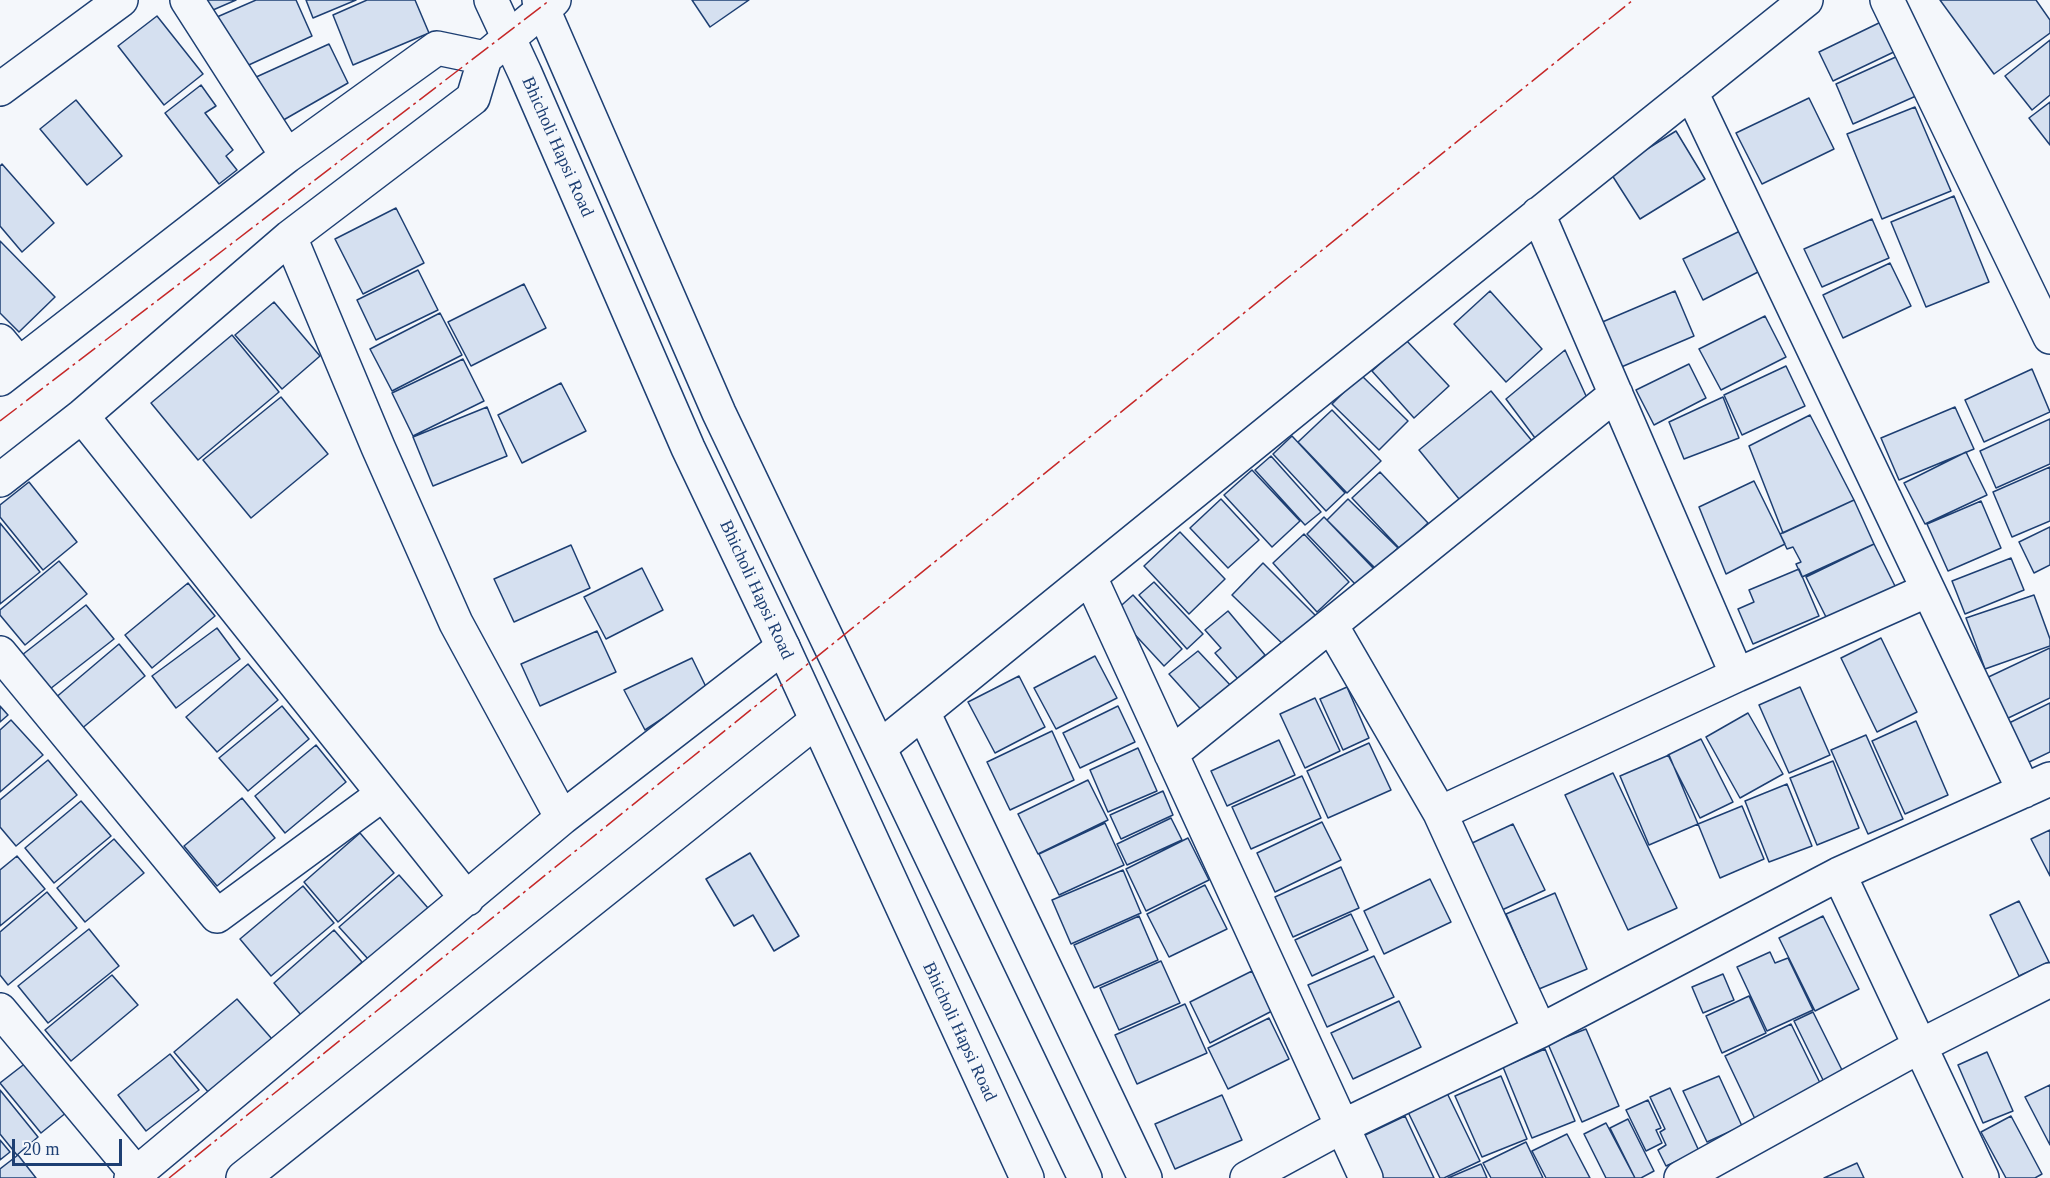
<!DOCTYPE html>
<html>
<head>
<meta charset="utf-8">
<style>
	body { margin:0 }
	#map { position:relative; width:2050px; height:1178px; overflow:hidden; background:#f4f7fb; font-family:Georgia,serif }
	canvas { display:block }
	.scale { position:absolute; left:12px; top:1139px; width:110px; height:27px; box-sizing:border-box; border:3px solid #1d3f73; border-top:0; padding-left:8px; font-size:18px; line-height:21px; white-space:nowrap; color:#1d3f73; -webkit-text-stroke:4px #f4f7fb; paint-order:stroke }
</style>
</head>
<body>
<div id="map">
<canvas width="2050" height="1178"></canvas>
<div class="scale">20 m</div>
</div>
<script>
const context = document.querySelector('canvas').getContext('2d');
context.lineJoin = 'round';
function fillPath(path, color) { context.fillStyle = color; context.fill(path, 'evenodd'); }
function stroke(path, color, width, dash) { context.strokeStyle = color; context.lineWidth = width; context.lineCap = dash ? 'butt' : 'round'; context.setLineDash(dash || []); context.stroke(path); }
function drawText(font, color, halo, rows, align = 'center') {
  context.font = font + ' Georgia,serif'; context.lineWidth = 4.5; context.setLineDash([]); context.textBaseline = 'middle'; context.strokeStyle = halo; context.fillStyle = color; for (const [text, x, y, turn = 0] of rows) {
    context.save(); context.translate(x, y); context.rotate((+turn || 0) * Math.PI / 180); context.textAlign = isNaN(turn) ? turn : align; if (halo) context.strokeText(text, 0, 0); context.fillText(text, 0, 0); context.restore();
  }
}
const building = new Path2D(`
	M200 0H236L206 13Z
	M256 0H296L312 36 240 69 217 17Z
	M306 0H356L313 18Z
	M367 0H415L429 33 353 65 333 15Z
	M692 0H749L710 27Z
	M1940 0H2036L2050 20V33L1994 74Z
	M157 16 203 74 164 105 118 46Z
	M1883 21 1898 50 1833 81 1819 52Z
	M2050 40V95L2032 110 2005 76Z
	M329 44 348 83 280 122 254 78Z
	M1898 56 1916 96 1853 124 1836 84Z
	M201 85 216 106 205 113 233 150 226 156 237 170 219 184 165 113Z
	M1809 98 1834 149 1762 184 1736 133Z
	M76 100 122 156 87 185 40 129Z
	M2050 102V145L2029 118Z
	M1915 107 1951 191 1882 219 1847 134Z
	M1676 131 1705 179 1640 219 1610 172Z
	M2 164 54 223 22 252 0 226V166Z
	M1954 196 1989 282 1926 307 1891 222Z
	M396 208 424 263 363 294 335 239Z
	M1872 219 1889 258 1822 287 1804 249Z
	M1740 231 1760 271 1703 300 1683 259Z
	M0 241 55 297 19 332 0 313Z
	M1890 263 1911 306 1843 338 1823 295Z
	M418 270 438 310 376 340 357 300Z
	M524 284 546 328 471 366 448 322Z
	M1490 291 1542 349 1506 382 1454 324Z
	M1675 291 1694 336 1619 368 1600 323Z
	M274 302 320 356 282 389 235 335Z
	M440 313 462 355 392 391 370 349Z
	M1765 316 1786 357 1721 390 1699 349Z
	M232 335 279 392 198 460 151 403Z
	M1406 340 1449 386 1414 418 1372 371Z
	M1565 350 1587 398 1538 442 1506 399Z
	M463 359 484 401 413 436 392 393Z
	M1689 364 1706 398 1654 425 1636 390Z
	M1786 366 1805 406 1742 435 1724 395Z
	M2032 369 2050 412 1984 442 1965 400Z
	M1361 375 1408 421 1379 450 1332 404Z
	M561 383 586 431 522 463 498 415Z
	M1491 391 1537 447 1464 505 1419 450Z
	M281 397 328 454 251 518 203 460Z
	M1723 397 1739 438 1684 459 1669 422Z
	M487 407 507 456 433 486 413 437Z
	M1955 407 1974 449 1899 480 1881 438Z
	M1332 410 1381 461 1347 493 1298 442Z
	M1810 415 1854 500 1783 533 1749 446Z
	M2050 419V464L1996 488 1980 451Z
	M1292 436 1345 493 1326 511 1273 454Z
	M1966 452 1987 495 1925 524 1904 483Z
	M1271 456 1321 512 1305 525 1255 470Z
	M2050 467V521L2012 537 1993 492Z
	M1252 470 1300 521 1272 547 1224 495Z
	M1380 472 1428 523 1400 549 1352 498Z
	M1754 481 1785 544 1726 574 1699 507Z
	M29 482 77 542 43 570 0 517V505Z
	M1221 499 1259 540 1228 568 1190 528Z
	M1348 499 1398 548 1376 569 1327 520Z
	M1854 500 1874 544 1802 577 1796 564 1801 562 1793 547 1787 549 1780 534Z
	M1981 501 2001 548 1948 571 1927 524Z
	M1324 517 1374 569 1357 586 1307 534Z
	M0 523 40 572 0 604Z
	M2050 527V565L2034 573 2019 542Z
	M1180 532 1225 579 1189 614 1144 566Z
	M1304 534 1349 582 1317 612 1273 563Z
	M1874 544 1896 588 1828 621 1806 577Z
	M571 545 590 588 514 622 494 579Z
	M2011 558 2024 590 1965 614 1952 581Z
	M59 561 87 594 25 645 0 615V610Z
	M1263 563 1320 620 1289 650 1232 595Z
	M642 568 663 610 606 639 584 597Z
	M1799 569 1819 616 1753 644 1738 609 1754 602 1749 590Z
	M1154 582 1203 634 1187 649 1139 595Z
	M188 583 215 616 152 668 125 635Z
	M1133 595 1182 649 1164 666 1114 612Z
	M2034 595 2050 639V646L1985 669 1966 618Z
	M86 605 114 639 50 689 22 655Z
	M1228 611 1265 655 1238 679 1215 653 1221 648 1205 630Z
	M217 628 240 659 176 708 152 676Z
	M597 631 616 672 540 706 521 664Z
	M1881 638 1917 712 1877 732 1841 658Z
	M119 644 145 676 80 730 54 699Z
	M2050 648V698L2000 722 1980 681Z
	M1198 651 1232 687 1206 715 1169 674Z
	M1095 656 1117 698 1056 729 1034 688Z
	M692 658 707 689 645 730 624 690Z
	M248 664 278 700 217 752 186 717Z
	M1019 676 1045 727 995 753 968 702Z
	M1347 687 1369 738 1343 750 1320 699Z
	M1800 687 1830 755 1789 773 1759 705Z
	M1315 698 1340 751 1305 768 1280 714Z
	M2050 703V752L2025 764 2005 725Z
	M0 706 8 715 0 722Z
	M282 706 309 739 248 791 219 758Z
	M1118 706 1135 742 1080 768 1063 733Z
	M1748 713 1783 774 1740 798 1706 737Z
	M11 720 43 755 0 792V730Z
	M1916 721 1948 795 1905 814 1872 741Z
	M1052 731 1074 780 1010 810 987 762Z
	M1866 735 1903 819 1868 834 1831 750Z
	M1701 739 1733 802 1700 818 1668 755Z
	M1279 740 1295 775 1227 806 1211 771Z
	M1369 743 1391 790 1328 818 1307 771Z
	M316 745 346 782 285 833 255 796Z
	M1138 748 1157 791 1108 812 1090 770Z
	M1669 755 1698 824 1649 845 1620 776Z
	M48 760 77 795 16 846 0 827V800Z
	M1833 761 1859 828 1817 845 1790 778Z
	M1613 773 1677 908 1628 930 1565 795Z
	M1302 776 1321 818 1251 849 1232 807Z
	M1088 780 1108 820 1038 854 1018 814Z
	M1787 784 1812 846 1769 862 1745 801Z
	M1163 791 1173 815 1121 839 1110 815Z
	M242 798 275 838 217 886 184 846Z
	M81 801 111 836 54 883 25 848Z
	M1742 806 1764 859 1720 878 1698 824Z
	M1171 818 1182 840 1127 865 1117 844Z
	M1322 822 1341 860 1275 892 1257 853Z
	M1105 823 1124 865 1059 895 1039 854Z
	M1513 824 1545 890 1502 910 1470 844Z
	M2050 830V876L2031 839Z
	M360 833 394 873 338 922 304 882Z
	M1188 838 1209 880 1146 911 1126 869Z
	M114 839 144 873 85 922 57 888Z
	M750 853 799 936 774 951 753 915 734 926 706 879Z
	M17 856 45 889 0 926V870Z
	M1341 867 1359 908 1293 937 1275 897Z
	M1123 870 1141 913 1071 944 1052 900Z
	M399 875 428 908 369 960 339 927Z
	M1430 879 1451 922 1384 954 1364 911Z
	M1205 885 1227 929 1169 957 1147 914Z
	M303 886 334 923 271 976 240 939Z
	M47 892 77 928 8 985 0 975V932Z
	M1555 893 1587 969 1539 989 1506 914Z
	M2019 901 2049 962 2019 976 1990 915Z
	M1351 914 1368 950 1312 976 1295 940Z
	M1139 916 1158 960 1094 988 1074 945Z
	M1823 916 1859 989 1815 1011 1779 938Z
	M89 929 119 966 48 1023 18 986Z
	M334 930 362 962 301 1015 274 983Z
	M1770 952 1775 963 1788 958 1813 1010 1767 1031 1737 967Z
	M1374 956 1394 997 1327 1027 1308 985Z
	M1161 961 1180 1003 1119 1030 1100 988Z
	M1252 971 1272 1011 1210 1043 1190 1002Z
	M1723 974 1734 1000 1703 1013 1692 987Z
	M112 975 138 1005 71 1061 45 1030Z
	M1749 996 1766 1033 1722 1053 1706 1016Z
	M237 999 272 1039 209 1093 174 1052Z
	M1399 1001 1421 1047 1353 1079 1331 1033Z
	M1185 1004 1207 1053 1137 1084 1115 1035Z
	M1813 1012 1846 1078 1827 1088 1794 1021Z
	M1269 1018 1289 1059 1228 1089 1208 1048Z
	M1791 1024 1823 1089 1756 1121 1725 1056Z
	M1586 1029 1619 1106 1582 1122 1548 1044Z
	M1545 1049 1575 1121 1532 1138 1503 1067Z
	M1987 1052 2013 1111 1983 1123 1958 1065Z
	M170 1054 199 1090 146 1131 118 1095Z
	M27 1062 67 1112 41 1133 0 1083Z
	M1501 1076 1527 1139 1482 1157 1455 1096Z
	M1719 1076 1742 1126 1707 1142 1683 1091Z
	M2050 1085V1145L2025 1097Z
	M1670 1088 1699 1151 1666 1166 1658 1150 1666 1145 1660 1132 1665 1129 1650 1097Z
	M0 1090 38 1137 17 1155 0 1134Z
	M1447 1093 1480 1161 1444 1178H1440L1408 1112Z
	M1222 1095 1242 1140 1175 1169 1155 1124Z
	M1648 1100 1661 1128 1656 1130 1662 1143 1646 1151 1626 1110Z
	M1405 1116 1434 1178H1380L1361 1137Z
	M2011 1116 2042 1174 2035 1178H2006L1981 1132Z
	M1628 1119 1654 1171 1641 1178H1635L1610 1128Z
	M1606 1123 1635 1178H1606L1584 1134Z
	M1567 1134 1590 1178H1546L1532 1151Z
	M0 1140 10 1152 0 1160Z
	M1526 1142 1543 1178H1491L1483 1163Z
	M18 1155 36 1178H0V1169Z
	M1857 1163 1864 1178H1824Z
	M1481 1164 1487 1178H1448Z`);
fillPath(building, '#d5e0f0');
stroke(building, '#1d3f73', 1.5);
const minor = new Path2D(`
	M187 0 287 156
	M1887 0 2050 337
	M0 89 121 0
	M1691 92 2024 791
	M1538 214 1737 675 1928 590
	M290 237 378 447 456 623 562 818
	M0 341 19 364
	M0 379 287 156 437 48 485 58
	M82 416 467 899
	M0 480 82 416 290 237 473 98 485 58 554 0
	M1090 577 1366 1178
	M1331 625 1440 813 1540 1031
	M0 653 217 916 383 794
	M923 712 1145 1178
	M880 747 1322 388 1806 0
	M1171 754 1616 394
	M1440 813 1737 675
	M1839 874 1982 1178
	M0 1010 136 1173
	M131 1178 562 818 783 647
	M243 1178 816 721
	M1247 1178 1341 1127 1540 1031 1839 874 2050 779
	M1681 1178 1920 1046 2050 980`);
const tertiary = new Path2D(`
	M491 0 525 73 688 448 783 647 1027 1178
	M539 0 719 413 1085 1178`);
stroke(minor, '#1d3f73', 36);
stroke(tertiary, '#1d3f73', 36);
stroke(minor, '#f4f7fb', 33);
stroke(tertiary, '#f4f7fb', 33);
stroke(new Path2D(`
	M0 421 550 0
	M169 1178 1633 0`), '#c62828', 1.5, [21, 4.5, 3, 4.5]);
drawText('18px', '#1d3f73', '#f4f7fb', [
	["Bhicholi Hapsi Road",557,147,66],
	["Bhicholi Hapsi Road",756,590,65],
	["Bhicholi Hapsi Road",959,1032,65]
]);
</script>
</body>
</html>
